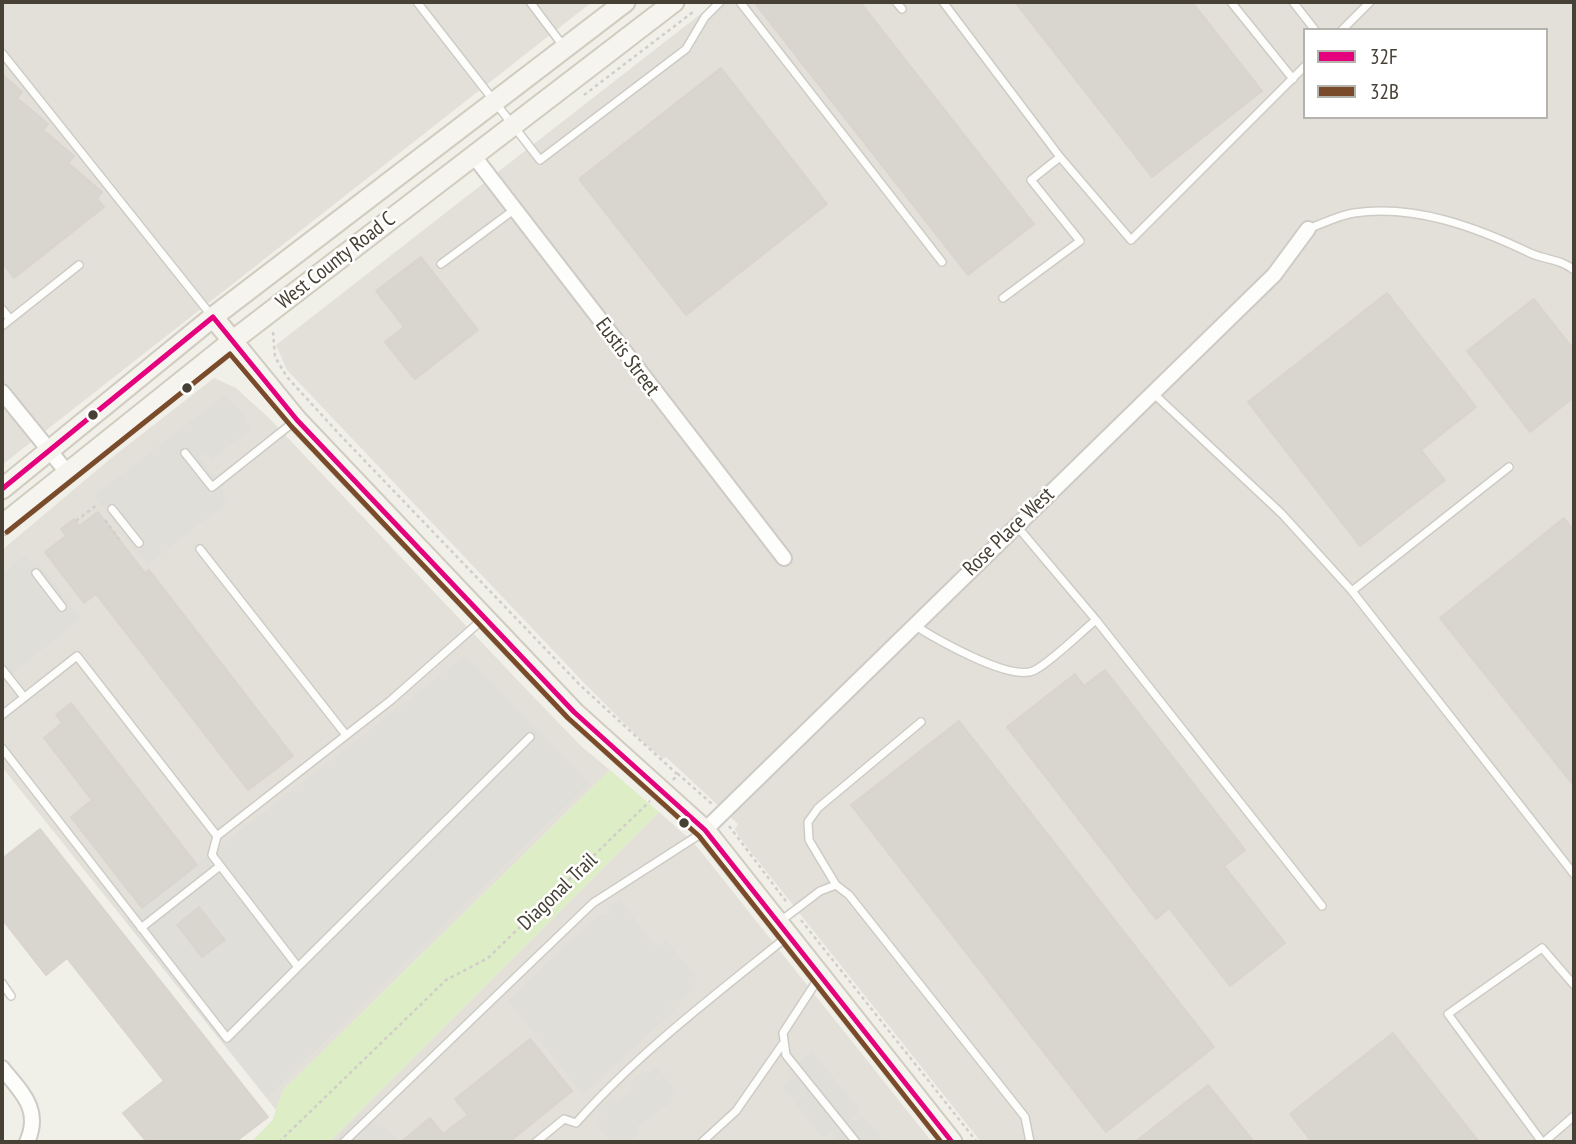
<!DOCTYPE html>
<html>
<head>
<meta charset="utf-8">
<style>
	body { margin:0 }
	#map { position:relative; width:1576px; height:1144px; overflow:hidden; background:#f0efe8; font-family:"PT Sans Narrow",sans-serif }
	canvas { display:block }
	.frame { position:absolute; inset:0; border:4px solid #474034; pointer-events:none }
	.legend { position:absolute; left:1303px; top:28px; width:245px; height:91px; box-sizing:border-box; background:#fff; border:2px solid #b5b3ae; margin:0; padding:9px 12px; list-style:none; font-size:21px; color:#474034 }
	.legend li { display:flex; align-items:center; gap:14px; height:35px }
	.legend b { width:35px; border:2px solid #b5b3ae }
</style>
</head>
<body>
<div id="map">
<canvas width="1576" height="1144"></canvas>
<div class="frame"></div>
<ul class="legend">
<li><b style="height:9px;background:#e5007d"></b>32F</li>
<li><b style="height:9px;background:#7a4b2a"></b>32B</li>
</ul>
</div>
<script>
const context = document.querySelector('canvas').getContext('2d');
context.lineJoin = 'round';
function fillPath(path, color) { context.fillStyle = color; context.fill(path, 'evenodd'); }
function stroke(path, color, width, dash) { context.strokeStyle = color; context.lineWidth = width; context.lineCap = dash ? 'butt' : 'round'; context.setLineDash(dash || []); context.stroke(path); }
function drawText(font, color, halo, rows, align = 'center') {
  context.font = font + ' "PT Sans Narrow",sans-serif'; context.lineWidth = 5; context.setLineDash([]); context.textBaseline = 'middle'; context.strokeStyle = halo; context.fillStyle = color; for (const [text, x, y, turn = 0] of rows) {
    context.save(); context.translate(x, y); context.rotate((+turn || 0) * Math.PI / 180); context.textAlign = isNaN(turn) ? turn : align; if (halo) context.strokeText(text, 0, 0); context.fillText(text, 0, 0); context.restore();
  }
}
fillPath(new Path2D(`
	M2 2H592L2 465Z
	M716 2H1574V1142H981L739 837 735 829 738 824 666 757 663 759 640 739 587 686 287 370 276 345ZM1305 30H1546V117H1305Z
	M214 378 236 388 269 418 526 689 581 746 610 770 283 1090 276 1110 2 767V550L110 459Z
	M659 812 693 842 710 863 932 1142H329Z`), '#e3e0d9');
fillPath(new Path2D(`
	M610 770 659 812 329 1142H251L272 1121 283 1090Z`), '#ddedc6');
fillPath(new Path2D(`
	M225 395 246 417 245 422 251 429 211 460 205 452 199 456 229 501 147 565 94 496Z
	M26 555 32 563 38 562 81 619 2 681V574Z
	M465 656 589 783 267 1097 125 920Z
	M620 899 655 947H661L665 939 697 978 691 992 683 999 670 1001 675 1009 666 1018 583 1094 508 1001 578 934 601 915 612 913 611 906Z
	M812 1051 859 1110 851 1120 855 1122 863 1116 885 1142H831L836 1136 831 1132 823 1138 783 1087 790 1079 786 1071Z
	M656 1067 676 1091 667 1099 669 1104 637 1126 640 1133 628 1142H610L595 1123 603 1116 598 1110 612 1097 618 1101 634 1088 630 1082 644 1070 648 1074Z
	M360 1115 388 1129 399 1142H333Z`), '#e0ded8');
const building = new Path2D(`
	M754 2H860L1034 224 968 275Z
	M1015 2H1192L1262 91 1152 177Z
	M721 68 827 204 686 315 579 179Z
	M2 74 22 92 17 98 48 124 43 130 74 156 68 163 102 192 97 198 104 207 14 278 2 262Z
	M421 257 478 330 415 379 385 342 404 327 376 291Z
	M1387 293 1476 407 1421 450 1445 480 1360 546 1248 402Z
	M1534 299 1574 350V397L1530 432 1467 351Z
	M98 512 145 573 149 570 293 756 248 790 96 594 84 603 45 552 66 536 61 529 74 519 79 526Z
	M1564 518 1574 531V786L1440 618Z
	M1105 670 1245 850 1224 866 1285 943 1230 986 1169 908 1156 919 1007 727 1075 674 1084 686Z
	M71 703 197 865 142 908 71 817 92 800 44 738 62 723 56 715Z
	M959 721 1214 1047 1106 1132 851 805Z
	M40 829 268 1117 235 1142H147L123 1113 164 1081 67 958 46 975 2 919V859Z
	M199 907 225 940 202 957 177 925Z
	M1393 1033 1479 1142H1312L1290 1114Z
	M530 1039 572 1091 509 1142H401L430 1118 443 1134 468 1115 455 1099Z
	M1208 1085 1254 1142H1135Z`);
fillPath(building, '#d9d6cf');
stroke(building, '#d9d5ce', 2);
const lane = new Path2D(`
	M417 2 540 160 686 49 705 17 720 2
	M530 2 564 47
	M740 2 942 262
	M896 2 902 9
	M943 2 1060 157 1131 240 1305 66
	M1231 2 1293 79
	M1293 2 1315 30
	M1342 30 1370 2
	M2 53 211 315
	M1308 229C1322 224 1339 215 1354 213 1414 204 1476 227 1530 253 1545 260 1561 259 1574 270
	M441 264 515 209
	M1003 298 1080 241 1031 180 1060 157
	M2 309 10 319
	M2 326 79 265
	M1153 393 1282 514 1352 591 1574 874
	M185 453 212 487 295 421
	M112 509 139 543
	M200 549 346 735
	M36 573 62 607
	M1352 591 1509 467
	M1096 620 1322 906
	M914 625C936 639 1009 681 1033 671 1048 665 1082 631 1096 620L1016 525
	M2 669 24 697
	M2 715 77 656 217 836
	M2 748 227 1038 298 967 212 855 217 836 390 701 483 619
	M836 885 809 840 808 822 818 808 921 722
	M778 923 820 891 836 885 849 895 1025 1117 1030 1142
	M141 928 220 866
	M298 967 530 737
	M820 976 783 1033 786 1055 856 1142
	M2 983 11 996
	M344 1142 593 903 705 831
	M536 1142 564 1119 576 1123C638 1053 715 995 788 936
	M702 1142 736 1111 782 1045
	M1542 1142 1448 1014 1542 948 1574 985
	M1544 1142 1574 1116`);
const street = new Path2D(`
	M473 155 784 558
	M2 392 66 471
	M705 830 1274 275 1308 229
	M2 1068C21 1092 42 1109 27 1142`);
const secondary = new Path2D(`
	M213 317 297 420 574 712 705 830 952 1142
	M2 489 213 317 625 2
	M2 525 231 342 674 2`);
stroke(lane, '#cdcbc4', 10);
stroke(street, '#cdcbc4', 18);
stroke(secondary, '#d0ccbf', 23);
stroke(new Path2D(`
	M584 95 693 12
	M273 332 275 357 287 377 341 436 580 685 677 774
	M105 520 119 539
	M76 521 98 504
	M673 780 678 774 712 804
	M729 826 788 904
	M801 920 977 1142
	M279 1142 446 980 488 958 650 801`), '#d1cec9', 2.5, [3.5, 3.5]);
stroke(lane, '#fdfdfc', 7);
stroke(street, '#fdfdfc', 14);
stroke(secondary, '#f6f4ee', 19);
stroke(new Path2D(`
	M2 489 213 317 297 420 574 712 705 830 952 1142`), '#e5007d', 5);
stroke(new Path2D(`
	M7 532 230 354 291 426 568 718 699 836 941 1142`), '#7a4b2a', 5);
for (const [x, y, r, color] of [
	[187,388,6,"#474034"],
	[93,415,6,"#474034"],
	[684,823,6,"#474034"]
]) { const dot = new Path2D(); dot.arc(x, y, r, 0, 2 * Math.PI); context.fillStyle = color; context.fill(dot); stroke(dot, '#fff', 2.5); }
drawText('21px', '#474034', '#fff', [
	["West County Road C",336,261,-38],
	["Eustis Street",627,357,53],
	["Rose Place West",1009,532,-44],
	["Diagonal Trail",558,892,-44]
]);
</script>
</body>
</html>
